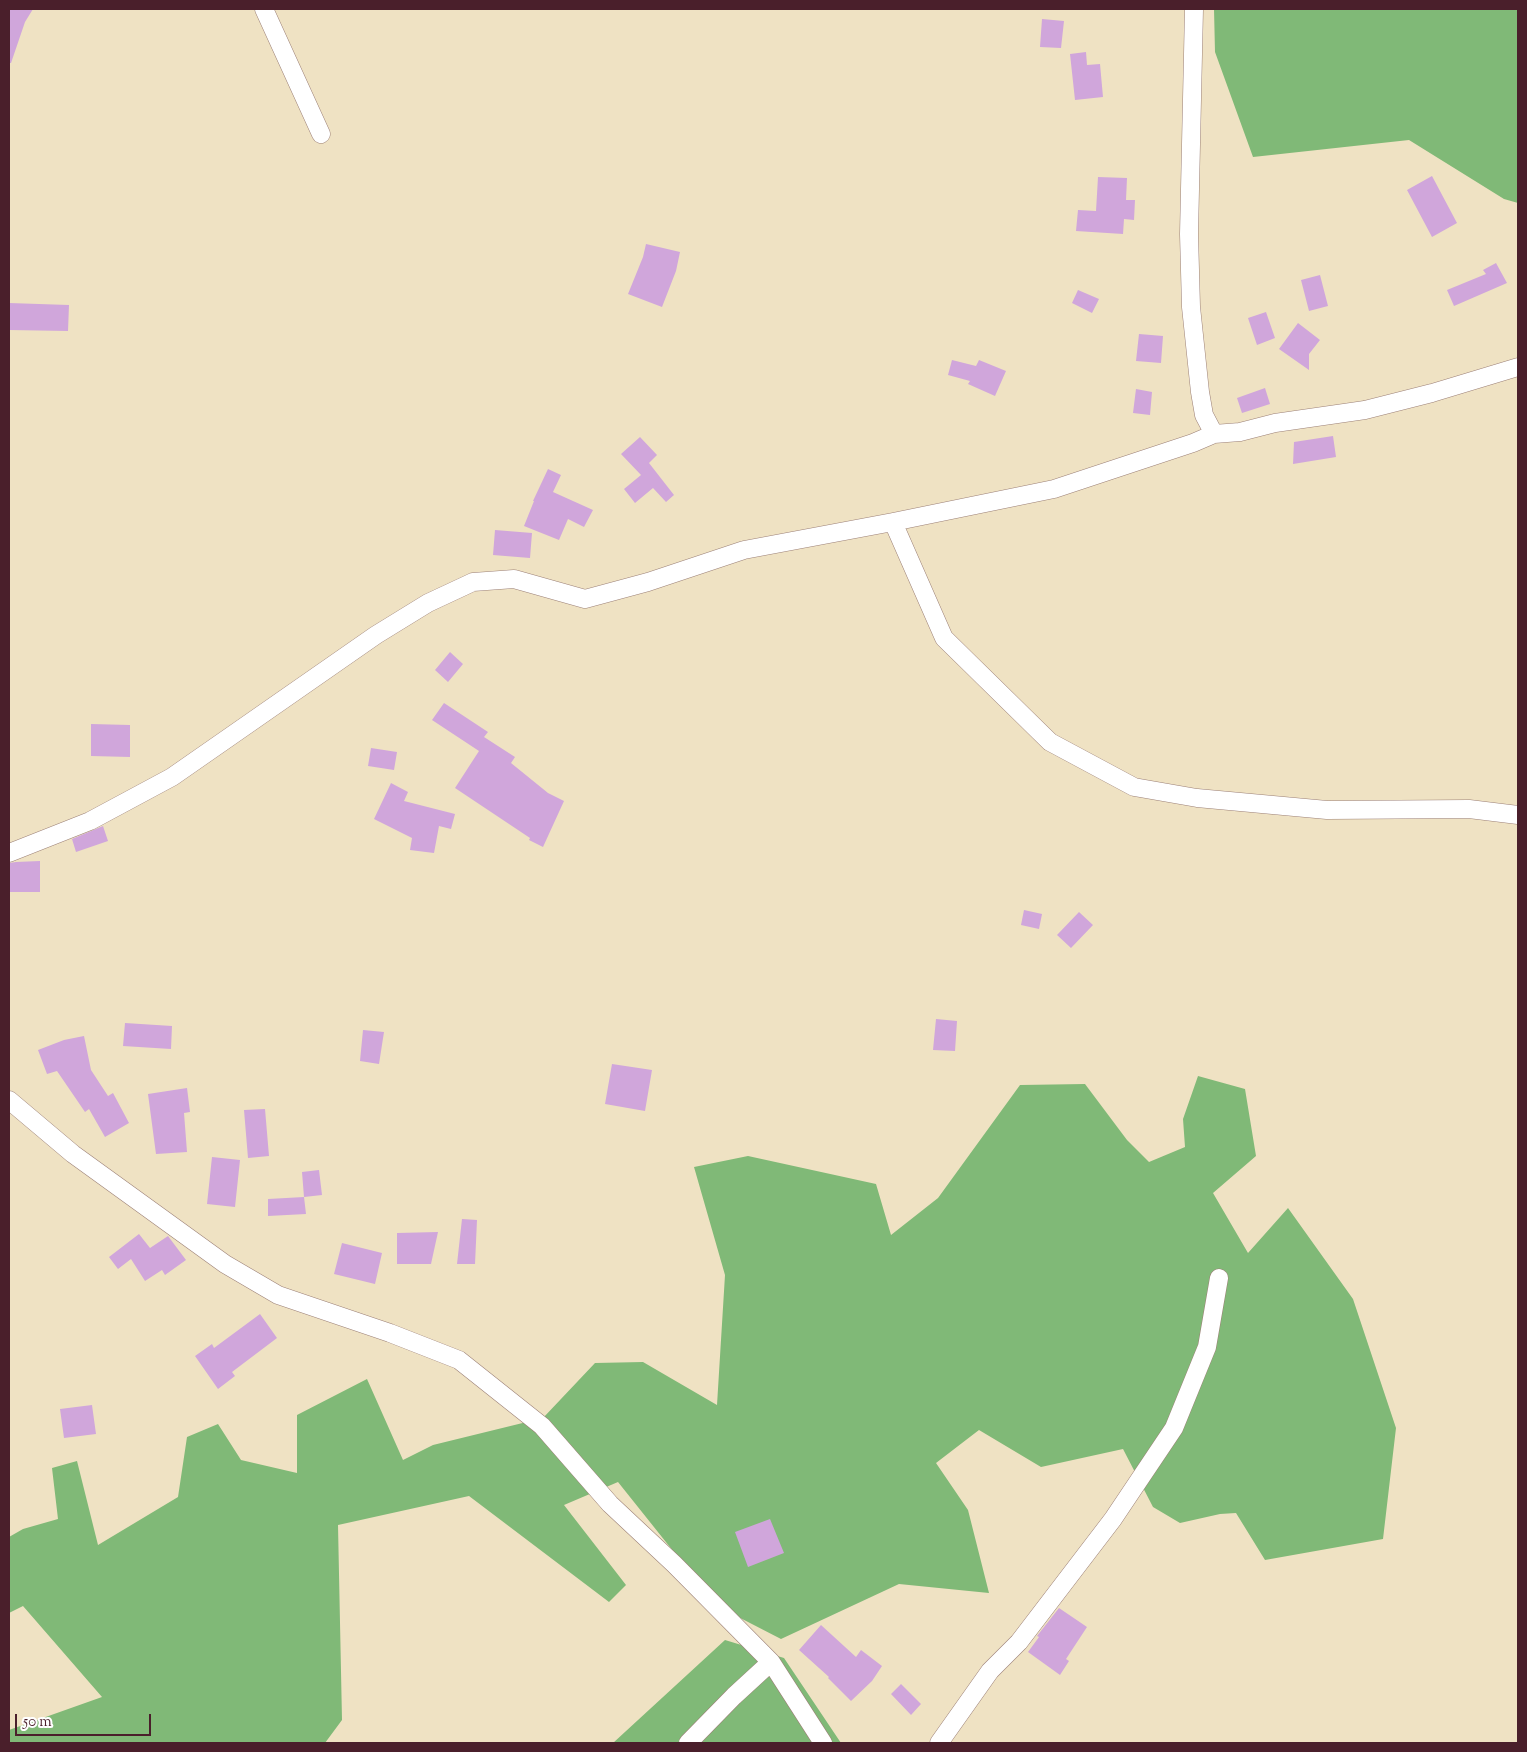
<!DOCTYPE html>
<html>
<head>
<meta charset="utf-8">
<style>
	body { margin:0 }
	#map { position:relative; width:1527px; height:1752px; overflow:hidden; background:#efe2c3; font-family:"Sorts Mill Goudy",serif }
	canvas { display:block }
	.frame { position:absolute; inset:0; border:10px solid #4a1f2b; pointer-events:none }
	.scale { position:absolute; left:15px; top:1714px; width:136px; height:22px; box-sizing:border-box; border:2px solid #4a1f2b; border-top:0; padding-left:6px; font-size:15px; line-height:18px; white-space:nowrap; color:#4a1f2b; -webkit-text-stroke:4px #fff; paint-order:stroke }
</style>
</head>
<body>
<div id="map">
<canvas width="1527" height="1752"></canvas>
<div class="frame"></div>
<div class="scale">50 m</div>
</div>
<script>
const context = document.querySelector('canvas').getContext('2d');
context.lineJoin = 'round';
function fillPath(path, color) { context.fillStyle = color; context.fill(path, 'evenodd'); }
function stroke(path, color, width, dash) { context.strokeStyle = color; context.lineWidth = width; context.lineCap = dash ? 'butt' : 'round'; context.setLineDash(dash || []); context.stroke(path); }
fillPath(new Path2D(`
	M1214 9H1518V203L1504 199 1409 140 1253 157 1215 52Z
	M1198 1076 1245 1089 1256 1156 1213 1193 1248 1253 1288 1208 1353 1299 1396 1428 1383 1539 1265 1560 1236 1513 1220 1514 1180 1523 1153 1507 1123 1449 1041 1467 979 1430 936 1463 968 1510 989 1593 899 1584 781 1639 717 1606 618 1482 564 1505 626 1585 609 1602 469 1496 338 1525 342 1720 325 1743H9V1730L102 1697 23 1606 9 1613V1537L23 1529 58 1519 52 1468 77 1461 98 1545 178 1497 187 1437 218 1424 241 1460 297 1473V1415L367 1379 403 1460 433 1445 543 1418 595 1363 643 1362 717 1405 725 1275 694 1167 748 1156 876 1184 891 1235 938 1198 1020 1085 1085 1084 1127 1140 1149 1162 1185 1147 1183 1119Z
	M725 1640 784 1658 841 1743H613Z`), '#80b977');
fillPath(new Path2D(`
	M9 9H33L25 22 11 63H9Z
	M1042 19 1064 21 1061 48 1040 47Z
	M1086 52 1087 65 1100 64 1103 97 1075 100 1070 54Z
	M1432 176 1457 223 1432 237 1407 190Z
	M1098 177 1127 178 1126 200H1135L1134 220 1124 219 1123 234 1076 231 1078 210 1096 211Z
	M646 244 680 252 676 271 662 307 628 294 643 257Z
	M1496 263 1507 283 1454 306 1447 290 1486 274 1483 270Z
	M1320 275 1328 306 1309 311 1301 280Z
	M1078 290 1099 299 1092 313 1072 303Z
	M9 303 69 305 68 331 9 330Z
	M1266 312 1275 338 1257 345 1248 318Z
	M1298 323 1320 340 1309 354V370L1279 349Z
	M1139 334 1163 336 1161 363 1136 361Z
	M952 360 976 366 979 360 1006 371 995 396 968 384 970 381 948 375Z
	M1265 388 1270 404 1242 413 1237 398Z
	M1136 389 1152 392 1150 415 1133 413Z
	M1333 436 1336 457 1293 464 1294 442Z
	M640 437 657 455 649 463 674 495 666 502 653 488 635 503 624 489 641 475 621 454Z
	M548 469 561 475 553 492 593 510 584 527 568 519 559 540 524 526 534 501H533Z
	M495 530 532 533 530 558 493 555Z
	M450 652 463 664 448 682 435 670Z
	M444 703 488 732 484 737 515 757 511 763 548 793 564 801 543 847 529 840 530 838 455 788 479 751 432 720Z
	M91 724 130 725V757L91 756Z
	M371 748 397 752 394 770 368 766Z
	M391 783 408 792 404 801 455 814 451 829 439 826 434 853 410 850 412 838 374 819Z
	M103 826 108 841 76 852 72 839Z
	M40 861V892H9V863L16 862Z
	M1024 910 1042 914 1039 929 1021 925Z
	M1079 912 1093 925 1071 948 1057 935Z
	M936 1019 957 1021 955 1051 933 1050Z
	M125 1023 172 1026 171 1049 123 1046Z
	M363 1030 384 1032 379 1064 360 1061Z
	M84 1036 91 1070 108 1096 113 1093 129 1123 105 1137 89 1109 85 1112 57 1071 47 1074 38 1050 64 1040Z
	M612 1064 652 1070 645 1111 605 1104Z
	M187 1088 190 1112 184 1113 187 1152 156 1154 148 1094Z
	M265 1109 269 1156 248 1158 244 1110Z
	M212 1157 240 1160 235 1207 207 1204Z
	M319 1170 322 1195 304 1197 302 1172Z
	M304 1197 306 1214 268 1216V1199Z
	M462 1219 477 1220 475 1264H457Z
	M438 1232 431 1264H397V1233Z
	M139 1234 150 1248 168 1236 186 1260 165 1275 162 1270 145 1281 131 1259 118 1269 109 1257Z
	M342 1243 382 1253 375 1284 334 1274Z
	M260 1314 277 1338 232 1372 235 1376 218 1389 195 1356 212 1344 214 1348Z
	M92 1405 96 1434 64 1438 60 1409Z
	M770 1519 784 1553 748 1567 735 1532Z
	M1059 1608 1087 1627 1066 1659 1069 1661 1060 1675 1028 1652 1039 1637 1037 1636Z
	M821 1625 856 1657 861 1650 882 1666 872 1681 851 1701 828 1678 829 1677 799 1650Z
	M901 1684 921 1704 911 1715 891 1694Z`), '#d0a6db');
const street = new Path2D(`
	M264 9 321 134
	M1194 9 1189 234 1191 307 1200 392 1204 415 1214 434
	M893 522 944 638 1050 742 1134 787 1197 798 1327 810 1469 809 1518 815
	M9 853 90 821 172 777 376 635 428 603 473 582 514 579 585 599 648 582 744 550 893 522 1054 489 1193 443 1214 434 1240 432 1275 423 1365 410 1432 393 1518 367
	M9 1100 73 1154 225 1264 278 1295 390 1333 459 1360 542 1426 610 1504 674 1564 771 1662 823 1743
	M688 1743 734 1696 771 1662
	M939 1743 990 1671 1019 1642 1113 1519 1174 1428 1207 1347 1219 1278`);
stroke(street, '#9c8077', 19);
stroke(street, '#fff', 18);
</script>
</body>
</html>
